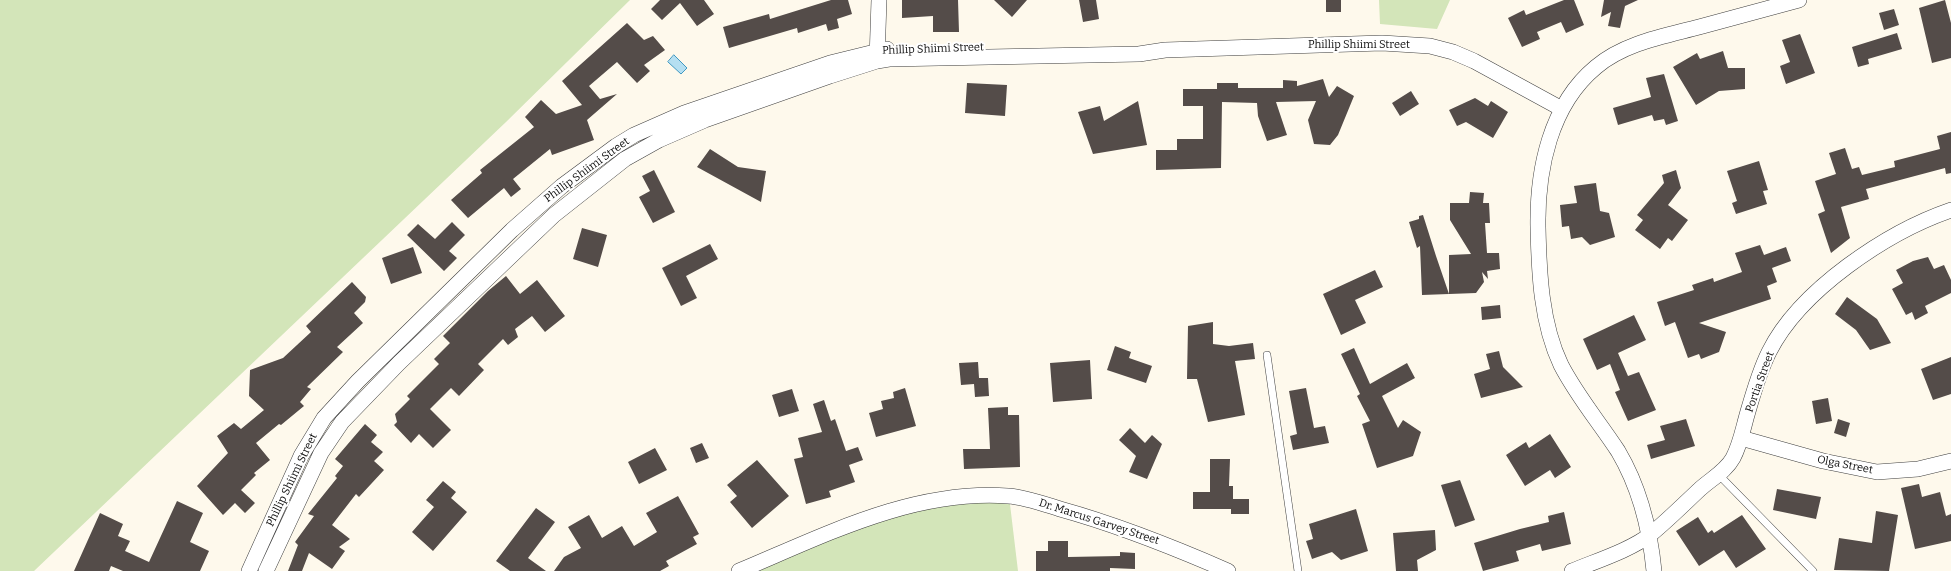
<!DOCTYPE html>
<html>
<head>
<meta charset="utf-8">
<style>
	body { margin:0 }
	canvas { display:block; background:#fef9ec }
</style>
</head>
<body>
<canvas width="1951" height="571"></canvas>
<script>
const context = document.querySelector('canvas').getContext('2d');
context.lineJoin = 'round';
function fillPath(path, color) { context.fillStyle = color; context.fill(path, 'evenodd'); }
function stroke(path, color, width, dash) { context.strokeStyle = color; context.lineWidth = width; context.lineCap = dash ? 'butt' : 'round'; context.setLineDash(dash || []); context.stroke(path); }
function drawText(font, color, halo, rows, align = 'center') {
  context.font = font + ' Bitter,serif'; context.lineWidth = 4; context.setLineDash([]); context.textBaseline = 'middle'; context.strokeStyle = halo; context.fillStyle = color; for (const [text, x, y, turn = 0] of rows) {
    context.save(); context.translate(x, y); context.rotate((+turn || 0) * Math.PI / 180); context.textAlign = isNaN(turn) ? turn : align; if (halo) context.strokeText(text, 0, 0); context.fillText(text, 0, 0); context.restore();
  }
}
fillPath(new Path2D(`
	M0 0H630L506 122 34 571H0Z
	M1379 0H1450L1437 29 1380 24Z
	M1009 496 1018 571H739L875 516Z`), '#d3e5b9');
const water = new Path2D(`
	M674 55 687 68 681 74 668 62Z`);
fillPath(water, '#b5dff1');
stroke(water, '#4199c2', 1);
fillPath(new Path2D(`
	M660 0H704L714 14 697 26 680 3 662 20 651 9Z
	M831 0H848L852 14 837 19 839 28 828 31 826 24 798 33 797 28 729 48 723 27 769 14 770 19Z
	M902 0H958L959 32H933V16L902 18Z
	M994 0H1027L1012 17Z
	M1079 0H1096L1099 19 1083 22Z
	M1326 0H1341V12H1326Z
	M1564 0H1574L1584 25 1566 33 1561 22 1537 32 1540 39 1522 47 1508 18 1524 10 1526 15Z
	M1604 0H1638L1625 6 1620 28 1608 26 1611 12 1601 17Z
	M1945 0 1951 23V58L1932 63 1919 8Z
	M1894 9 1899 25 1884 30 1879 13Z
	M627 23 644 40 653 36 665 50 644 65 650 71 637 83 617 62 589 86 600 99 617 94 587 120 594 140 552 155 550 149 513 179 521 189 511 197 504 188 468 218 451 200 482 173 480 170 534 127 525 117 541 100 556 114 582 105 562 81Z
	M1897 33 1902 49 1868 59 1869 64 1858 67 1852 47Z
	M1800 34 1815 73 1786 84 1780 66 1790 62 1782 40Z
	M1723 51 1728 68H1745V89L1719 91 1696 105 1673 67 1697 53 1700 59Z
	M1664 74 1678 121 1666 125 1664 119 1654 121 1652 115 1618 125 1613 108 1651 97 1646 78Z
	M1323 79 1329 97 1337 86 1354 96 1338 135 1330 145 1314 144 1308 120 1316 101 1276 102 1287 135 1267 141 1258 116 1257 103 1222 102 1221 168 1156 170V150H1177V139H1203V106H1183V89H1217V83H1238V88H1283V80L1297 81V86Z
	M967 83 1007 85 1005 116 965 113Z
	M1411 91 1419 104 1400 116 1392 103Z
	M1475 98 1488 106 1491 101 1508 112 1493 138 1466 122 1457 126 1449 110Z
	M1138 101 1147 145 1093 154 1078 112 1100 106 1104 121Z
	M1951 132V173L1946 174 1945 168 1866 189 1869 199 1841 207 1850 238 1831 253 1818 214 1825 211 1815 181 1836 174 1829 153 1845 148 1852 169 1859 167 1862 175 1895 167 1894 161 1940 149 1937 136Z
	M710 149 738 167 766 171 761 202 697 167Z
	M1759 161 1768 190 1763 191 1767 204 1736 214 1732 203 1737 201 1727 171Z
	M654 170 675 212 653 223 639 197 650 191 642 176Z
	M1676 170 1681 188 1668 205 1688 220 1672 241 1668 238 1660 249 1635 230 1643 220 1637 215 1664 183 1662 175Z
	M1596 183 1600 211 1609 213 1615 237 1590 245 1582 237 1571 239 1569 226 1562 227 1560 205 1577 203 1574 186Z
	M1470 192 1484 193 1483 203H1489L1490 223H1485L1487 253H1499L1500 269 1487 271 1488 279 1482 272 1484 282 1476 293 1449 294V255L1471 254 1450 220V203H1469Z
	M1423 215 1436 256 1449 294 1422 295 1420 246 1417 248 1409 222 1419 219V216Z
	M452 222 465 235 449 251 457 258 444 271 407 235 418 224 435 239Z
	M582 228 607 235 598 267 573 259Z
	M710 244 718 259 686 276 697 298 681 306 662 268Z
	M1760 245 1764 255 1786 247 1791 261 1772 268 1777 282 1767 286 1771 299 1699 323 1726 332 1719 352 1701 359 1699 354 1688 358 1675 322 1665 326 1657 302 1694 290 1692 285 1713 278 1714 282 1742 272 1735 253Z
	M413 247 422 273 391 284 382 258Z
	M1928 257 1934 269 1944 265 1951 280V293L1925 306 1928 313 1915 320 1912 312 1906 315 1892 289 1903 283 1896 270 1913 261Z
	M1375 270 1383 287 1355 300 1366 323 1341 335 1323 294Z
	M506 276 520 294 537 280 565 316 545 332 532 316 515 329 518 337 508 345 503 339 478 364 484 370 459 396 451 388 430 409 451 430 433 448 419 434 411 443 394 425 397 422 395 414 410 399 407 396 439 364 434 359 450 343 443 336 488 291Z
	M352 282 366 297 365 302 354 313 363 323 337 347 343 352 307 387 311 389 300 402 304 406 281 425 279 424 256 443 270 460 254 473 256 475 241 490 255 503 245 513 235 503 223 515 197 486 228 453 217 436 234 423 241 429 264 410 249 396 250 370 283 358 311 332 306 326Z
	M1847 297 1877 319 1891 343 1870 350 1856 330 1835 314Z
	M1500 305 1501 318 1482 320 1481 307Z
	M1634 315 1646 340 1618 353 1628 376 1639 372 1656 410 1628 421 1615 392 1620 390 1610 364 1597 370 1583 339Z
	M1213 322V344L1229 346 1253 343 1255 359 1235 361 1245 415 1208 422 1197 379H1187L1188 326Z
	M1115 346 1131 352 1129 358 1152 366 1146 383 1107 370Z
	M1354 348 1370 384 1407 363 1415 378 1382 396 1398 428 1403 420 1421 432 1413 456 1377 468 1362 424 1370 421 1357 396 1360 394 1341 354Z
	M1499 351 1503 367 1523 387 1481 398 1474 374 1490 369 1486 354Z
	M1951 357V394L1933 400 1921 369Z
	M1090 360 1092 399 1053 402 1050 363Z
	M978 362 979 378H988L989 396 975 397 974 384 961 385 959 363Z
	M905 388 916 426 876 437 869 413 883 409 881 401 894 398 893 392Z
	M1306 388 1314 428 1325 426 1329 443 1293 450 1290 436 1297 434 1289 391Z
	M792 389 799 411 779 417 772 395Z
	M1828 398 1832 421 1816 424 1812 401Z
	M824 400 831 421 835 419 846 451 858 447 863 460 849 465 855 482 829 491 831 497 806 504 794 459 803 457 798 438 822 432 813 404Z
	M1008 407V415H1019L1020 467 964 469 963 449H990L988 408Z
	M1686 419 1695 446 1651 459 1647 445 1665 440 1660 426Z
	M1838 419 1850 423 1846 437 1834 433Z
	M365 424 377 435 371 442 383 452 374 461 384 470 359 497 356 494 332 525 350 539 339 547 345 551 332 569 309 553 302 571H288L298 545 295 542 314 516 308 514 337 478 335 476 343 466 335 459Z
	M1130 428 1145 443 1152 435 1162 444 1147 479 1129 472 1136 456 1119 440Z
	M1550 434 1571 467 1555 478 1550 470 1525 486 1506 455 1526 442 1529 448Z
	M702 443 709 458 696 463 690 448Z
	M655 448 667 470 639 484 628 462Z
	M1210 459H1230L1229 486H1233V499H1249V514H1231V509H1193V492H1210Z
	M757 460 789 496 752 528 730 502 737 496 727 485Z
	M1460 480 1475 520 1455 527 1441 485Z
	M443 481 456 492 451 498 467 512 433 551 412 532 434 507 426 500Z
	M1919 484 1922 497 1940 492 1946 516 1951 514V541L1915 549 1901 488Z
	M1777 489 1821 497 1816 519 1773 510Z
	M678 496 699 534 693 537 697 544 666 561 669 566 660 571H554L564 557 581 548 568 527 589 515 602 538 622 526 634 546 657 532 646 513Z
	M177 501 203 513 190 542 209 551 200 571H123L111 566 109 571H74L100 513 123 524 118 536 130 541 125 551 149 562Z
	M536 508 555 522 528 558 546 571H510L496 561Z
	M1356 509 1368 551 1341 560 1332 552 1312 559 1306 541 1313 539 1309 524Z
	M1876 511 1898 515 1889 571 1834 570 1839 538 1872 543Z
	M1564 512 1571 544 1542 551 1540 544 1516 551 1519 561 1483 571 1474 543 1520 529 1549 522 1548 516Z
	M1742 515 1766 549 1736 568 1724 550 1699 566 1676 531 1698 517 1708 533 1712 530 1714 533Z
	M1435 530 1436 550 1417 560 1418 571H1396L1393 533Z
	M1048 541H1068V557L1120 556V552L1135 553V569L1110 568V571H1036V551H1048Z`), '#544c49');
const service = new Path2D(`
	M1267 355 1298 571
	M1719 475 1813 571`);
const minor = new Path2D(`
	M877 60 879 0
	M1741 438 1823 461 1877 472 1918 469 1951 461
	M249 571 301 456 324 418 358 381 512 230 562 186 616 146 634 135 684 113 830 63 887 49
	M266 571 321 453 342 422 399 363 554 215 625 159 659 140 705 120 830 76 877 61 889 59 1139 54 1165 50 1382 43 1430 46 1453 52 1474 61 1562 109
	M739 571C823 536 913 489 1008 496 1025 497 1044 504 1060 509 1118 525 1173 547 1228 571
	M1572 571C1596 561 1631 550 1651 534 1668 520 1684 504 1700 489 1711 479 1726 471 1733 458 1740 445 1743 429 1747 415 1753 394 1759 372 1769 352 1800 290 1887 232 1951 210
	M1654 571C1650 529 1640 488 1618 451 1599 422 1577 396 1561 365 1541 323 1539 273 1538 227 1537 170 1550 105 1596 67 1624 43 1665 36 1699 27 1732 18 1766 9 1799 0`);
stroke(service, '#3f3f3f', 8);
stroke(minor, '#3f3f3f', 16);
stroke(service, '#fff', 7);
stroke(minor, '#fff', 15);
drawText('11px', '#0c0c0c', '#fff', [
	["Phillip Shiimi Street",1359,45],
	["Phillip Shiimi Street",933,49,-2],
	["Phillip Shiimi Street",587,170,-36],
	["Portia Street",1760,382,-70],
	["Olga Street",1845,465,11],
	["Phillip Shiimi Street",292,480,-64],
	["Dr. Marcus Garvey Street",1099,522,18]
]);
</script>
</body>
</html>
